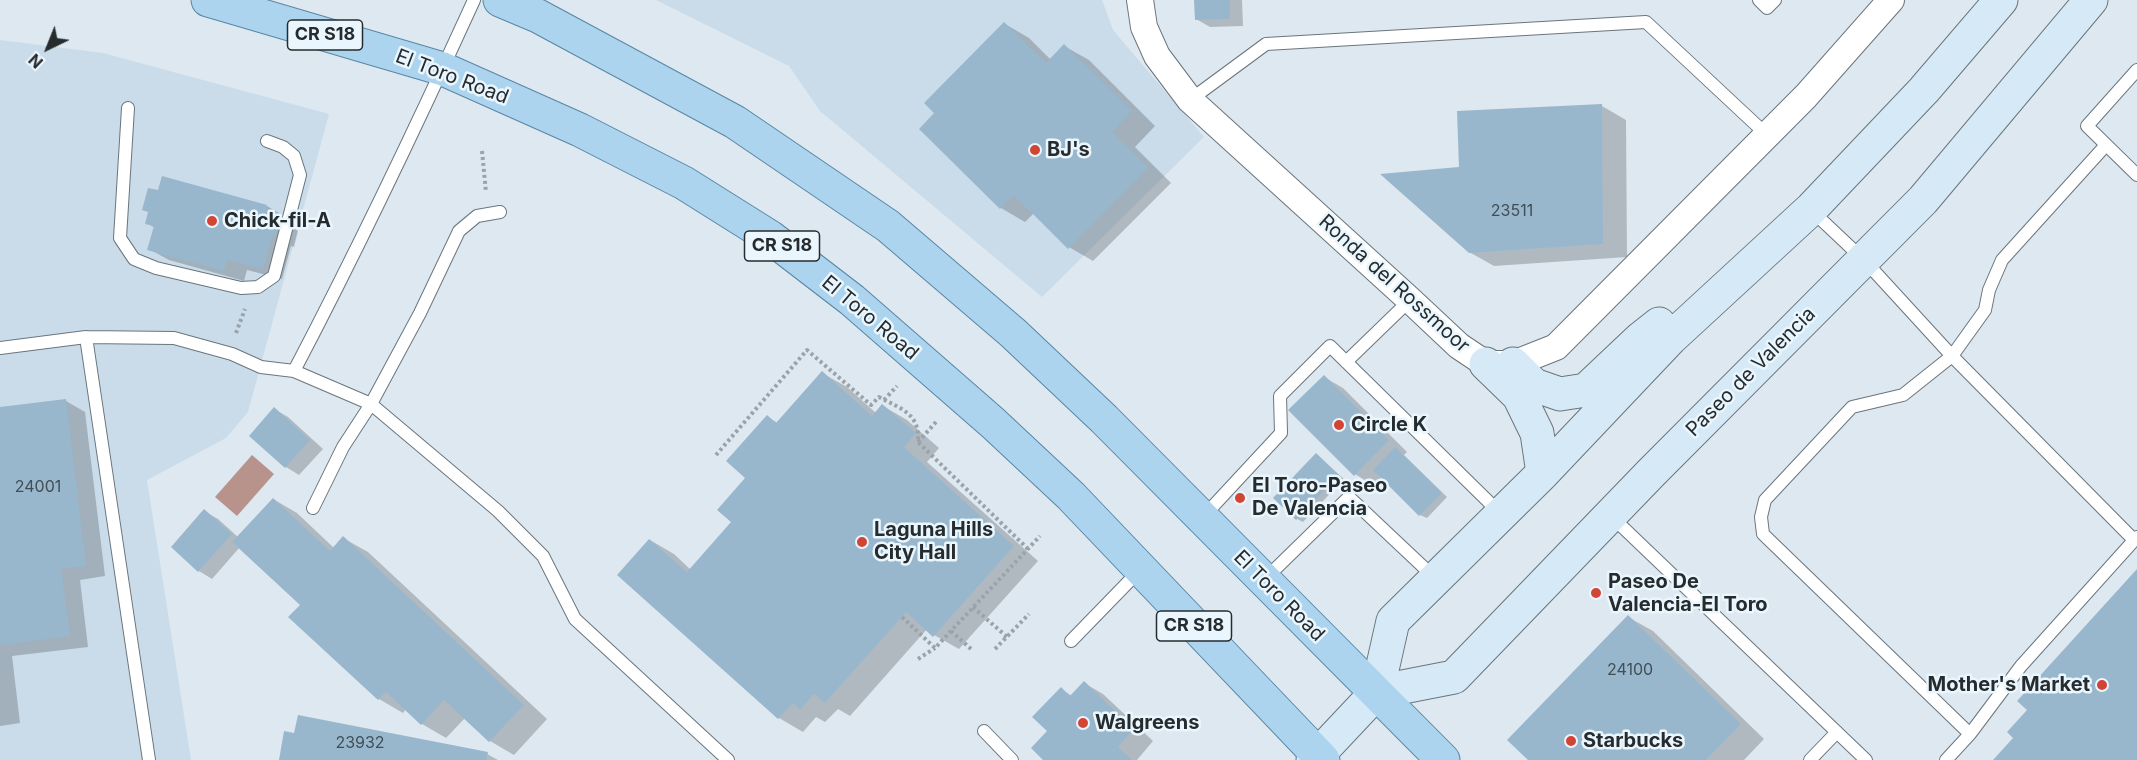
<!DOCTYPE html>
<html>
<head>
<meta charset="utf-8">
<style>
	body { margin:0 }
	#map { position:relative; width:2137px; height:760px; overflow:hidden; background:#dde8f1; font-family:Inter,sans-serif }
	canvas { display:block }
	.north { position:absolute; left:18px; top:18px; width:60px; height:60px; -webkit-text-stroke:4px #eaf6fe; paint-order:stroke; rotate:223deg; font-size:16px; font-weight:700; line-height:24px; text-align:center; color:#262b2e }
	.north::after { content:''; display:block; margin:auto; width:21px; height:27px; background:#262b2e; clip-path:polygon(50% 0,100% 100%,50% 72%,0 100%) }
</style>
</head>
<body>
<div id="map">
<canvas width="2137" height="760"></canvas>
<div class="north">N</div>
</div>
<script>
const context = document.querySelector('canvas').getContext('2d');
context.lineJoin = 'round';
function fillPath(path, color) { context.fillStyle = color; context.fill(path, 'evenodd'); }
function stroke(path, color, width, dash) { context.strokeStyle = color; context.lineWidth = width; context.lineCap = dash ? 'butt' : 'round'; context.setLineDash(dash || []); context.stroke(path); }
function drawText(font, color, halo, rows, align = 'center') {
  context.font = font + ' Inter,sans-serif'; context.lineWidth = 5; context.setLineDash([]); context.textBaseline = 'middle'; context.strokeStyle = halo; context.fillStyle = color; for (const [text, x, y, turn = 0] of rows) {
    context.save(); context.translate(x, y); context.rotate((+turn || 0) * Math.PI / 180); context.textAlign = isNaN(turn) ? turn : align; if (halo) context.strokeText(text, 0, 0); context.fillText(text, 0, 0); context.restore();
  }
}
fillPath(new Path2D(`
	M656 0H1102L1113 30 1204 137 1042 297 820 111 789 66Z
	M0 40 103 53 329 114 248 412 226 438 147 480 191 760H0Z`), '#cadce9');
fillPath(new Path2D(`
	M252 455 274 474 237 516 215 497Z`), '#b8938c');
fillPath(new Path2D(`
	M1195 0H1242L1243 26 1210 27 1196 19Z
	M1005 24 1029 38 1051 60 1064 46 1089 60 1155 126 1135 147 1171 183 1093 261 1069 247 1034 213 1025 222 1001 208 937 113Z
	M1602 106 1626 120 1627 257 1494 266 1469 252 1461 168Z
	M267 206 286 217 284 223 298 231 294 247 291 246 282 279 247 270 244 281 169 260 149 249 155 228 147 223Z
	M822 373 847 387 876 413 883 406 907 420 939 448 927 462 1038 561 959 649 934 635 927 629 850 716 838 709 825 722 816 717 803 732 779 718 619 575 650 540 674 554 691 570 733 522 767 417 778 423Z
	M1324 377 1343 388 1407 452 1404 455 1447 497 1427 518 1420 515 1382 477 1374 486 1355 474Z
	M66 401 85 412 105 576 80 580 88 647 12 656 20 723 0 726V409Z
	M274 409 288 417 323 449 299 475 286 467Z
	M1316 455 1344 479 1303 522 1297 519Z
	M273 499 297 513 334 548 343 538 368 552 547 719 514 755 490 741 465 718 446 738 422 724 406 709 403 713 379 699 302 605 240 547 212 579 199 571 204 511 218 519 238 537Z
	M1628 617 1653 631 1764 739 1744 760H1530Z
	M1084 683 1103 694 1153 741 1137 760H1045L1049 731 1061 689 1072 696Z
	M487 754 498 760H280Z`), '#0003');
fillPath(new Path2D(`
	M1194 0H1230V19L1195 20Z
	M1004 22 1046 63 1064 44 1132 111 1112 132 1148 168 1068 249 1014 195 1000 209 919 129 934 113 924 103Z
	M1602 104 1603 244 1469 253 1380 174 1459 167 1457 111Z
	M162 176 267 205 265 214 280 218 275 237 272 236 263 269 227 260 224 271 147 250 154 226 145 224 148 212 142 210 148 188 158 190Z
	M822 371 872 416 882 404 916 433 904 447 1014 546 933 637 906 612 825 703 814 694 800 710 793 703 778 719 617 575 649 539 687 572 731 522 717 510 745 478 726 461 767 415 776 423Z
	M1324 375 1389 440 1354 476 1288 410Z
	M66 399 86 566 61 569 70 636 0 645V407Z
	M274 407 310 440 285 468 249 436Z
	M1395 447 1442 493 1419 516 1373 470Z
	M1316 453 1339 475 1296 520 1273 498Z
	M273 498 330 551 343 536 524 705 489 742 444 700 421 725 386 692 378 700 288 617 300 605 232 542Z
	M204 509 232 534 198 572 171 547Z
	M2137 569V760H1993L2013 738 2007 732 2027 710 2017 701Z
	M1628 615 1741 724 1706 760H1528L1507 740Z
	M1084 681 1134 729 1118 747 1132 760H1043L1031 748 1047 731 1032 717 1061 687 1070 696Z
	M298 715 488 752 486 760H279L284 731 294 733Z`), '#98b7cd');
const service = new Path2D(`
	M1759 0 1767 8 1775 0
	M2137 70 2087 126 2137 175
	M1190 100 1266 44 1646 22 1767 135
	M128 108 120 238 134 259 156 268 241 288 258 287 274 276 300 175 294 156 283 147 267 141
	M1811 210 1864 260 1952 356 2134 540
	M86 337 149 760
	M0 348 86 337 174 338 232 354 261 367 294 371 371 404 498 511 543 556 575 619 728 760
	M1346 362 1410 300
	M294 371C358 249 417 125 474 0
	M313 508 343 447 371 404 420 313 459 231 477 216 500 212
	M1611 516 1866 760
	M1203 517 1281 433 1280 396 1330 346 1500 513
	M1264 580 1349 497 1435 578
	M1071 641 1140 570
	M984 731 1012 760
	M1970 734 1763 534 1761 517 1765 500 1852 407 1903 395 1952 356 1985 310 1989 290 2002 260 2106 145
	M1810 760 1837 732
	M1946 760 1970 734 2021 666 2137 537`);
const minor = new Path2D(`
	M1140 0 1144 27 1157 56 1190 100 1410 300 1459 346 1486 364H1513L1556 347 1806 96 1891 0`);
const secondary = new Path2D(`
	M1486 364 1519 396 1537 433 1543 473
	M1513 364 1534 385 1560 394 1586 390 1640 339 1659 324
	M1377 692 1454 677 1651 473 1923 200 2091 0
	M1313 760 1377 692 1393 621 1543 473 1671 338 1811 209 1924 90 2001 0`);
const primary = new Path2D(`
	M208 0 443 69 580 130 684 183 770 237 852 300 993 423 1071 496 1323 760
	M500 0 538 16 735 122 888 226 1013 333 1104 419 1443 760`);
stroke(service, '#6a757c', 14);
stroke(minor, '#6a757c', 28);
stroke(secondary, '#6a757c', 35);
stroke(primary, '#5986a4', 35);
stroke(new Path2D(`
	M482 151 486 192
	M236 333 245 309
	M884 400 897 386
	M918 442 936 422
	M716 455 807 350 871 405 879 397C901 409 920 413 918 442L1028 549
	M973 607 1007 637
	M902 617 935 648 1040 536
	M951 631 971 649
	M995 649 1029 614
	M918 659 935 648`), '#9aa3a9', 4, [3, 3]);
stroke(service, '#fff', 12);
stroke(minor, '#fff', 26);
stroke(secondary, '#d6e9f7', 33);
stroke(primary, '#acd4ee', 33);
for (const [x, y, r, color] of [
	[1035,150,6,"#d24535"],
	[212,221,6,"#d24535"],
	[1339,425,6,"#d24535"],
	[1240,498,6,"#d24535"],
	[862,542,6,"#d24535"],
	[1596,593,6,"#d24535"],
	[2102,685,6,"#d24535"],
	[1083,723,6,"#d24535"],
	[1571,741,6,"#d24535"]
]) { const dot = new Path2D(); dot.arc(x, y, r, 0, 2 * Math.PI); context.fillStyle = color; context.fill(dot); stroke(dot, '#eaf6fe', 2); }
drawText('16px', '#424e56', null, [
	["23511",1512,211],
	["24001",38,487],
	["24100",1630,670],
	["23932",360,743]
]);
for (const [x, y, w] of [
	[325,35,75],
	[782,246,75],
	[1194,626,75]
]) { const box = new Path2D(); box.roundRect(x - w / 2, y - 15, w, 30, 4.5); context.fillStyle = '#eaf6fe'; context.fill(box); stroke(box, '#262b2e', 1.5); }
drawText('bold 18px', '#262b2e', null, [
	["CR S18",325,35],
	["CR S18",782,246],
	["CR S18",1194,626]
]);
drawText('20px', '#262b2e', '#eaf6fe', [
	["El Toro Road",452,77,21],
	["Ronda del Rossmoor",1394,284,42],
	["El Toro Road",870,318,40],
	["Paseo de Valencia",1751,372,-45],
	["El Toro Road",1279,596,45]
]);
drawText('bold 20px', '#262b2e', '#eaf6fe', [
	["BJ's",1047,150],
	["Chick-fil-A",224,221],
	["Circle K",1351,425],
	["El Toro-Paseo",1252,486],
	["De Valencia",1252,509],
	["Laguna Hills",874,530],
	["City Hall",874,553],
	["Paseo De",1608,582],
	["Valencia-El Toro",1608,605],
	["Mother's Market",2090,685,"right"],
	["Walgreens",1095,723],
	["Starbucks",1583,741]
], 'left');
</script>
</body>
</html>
